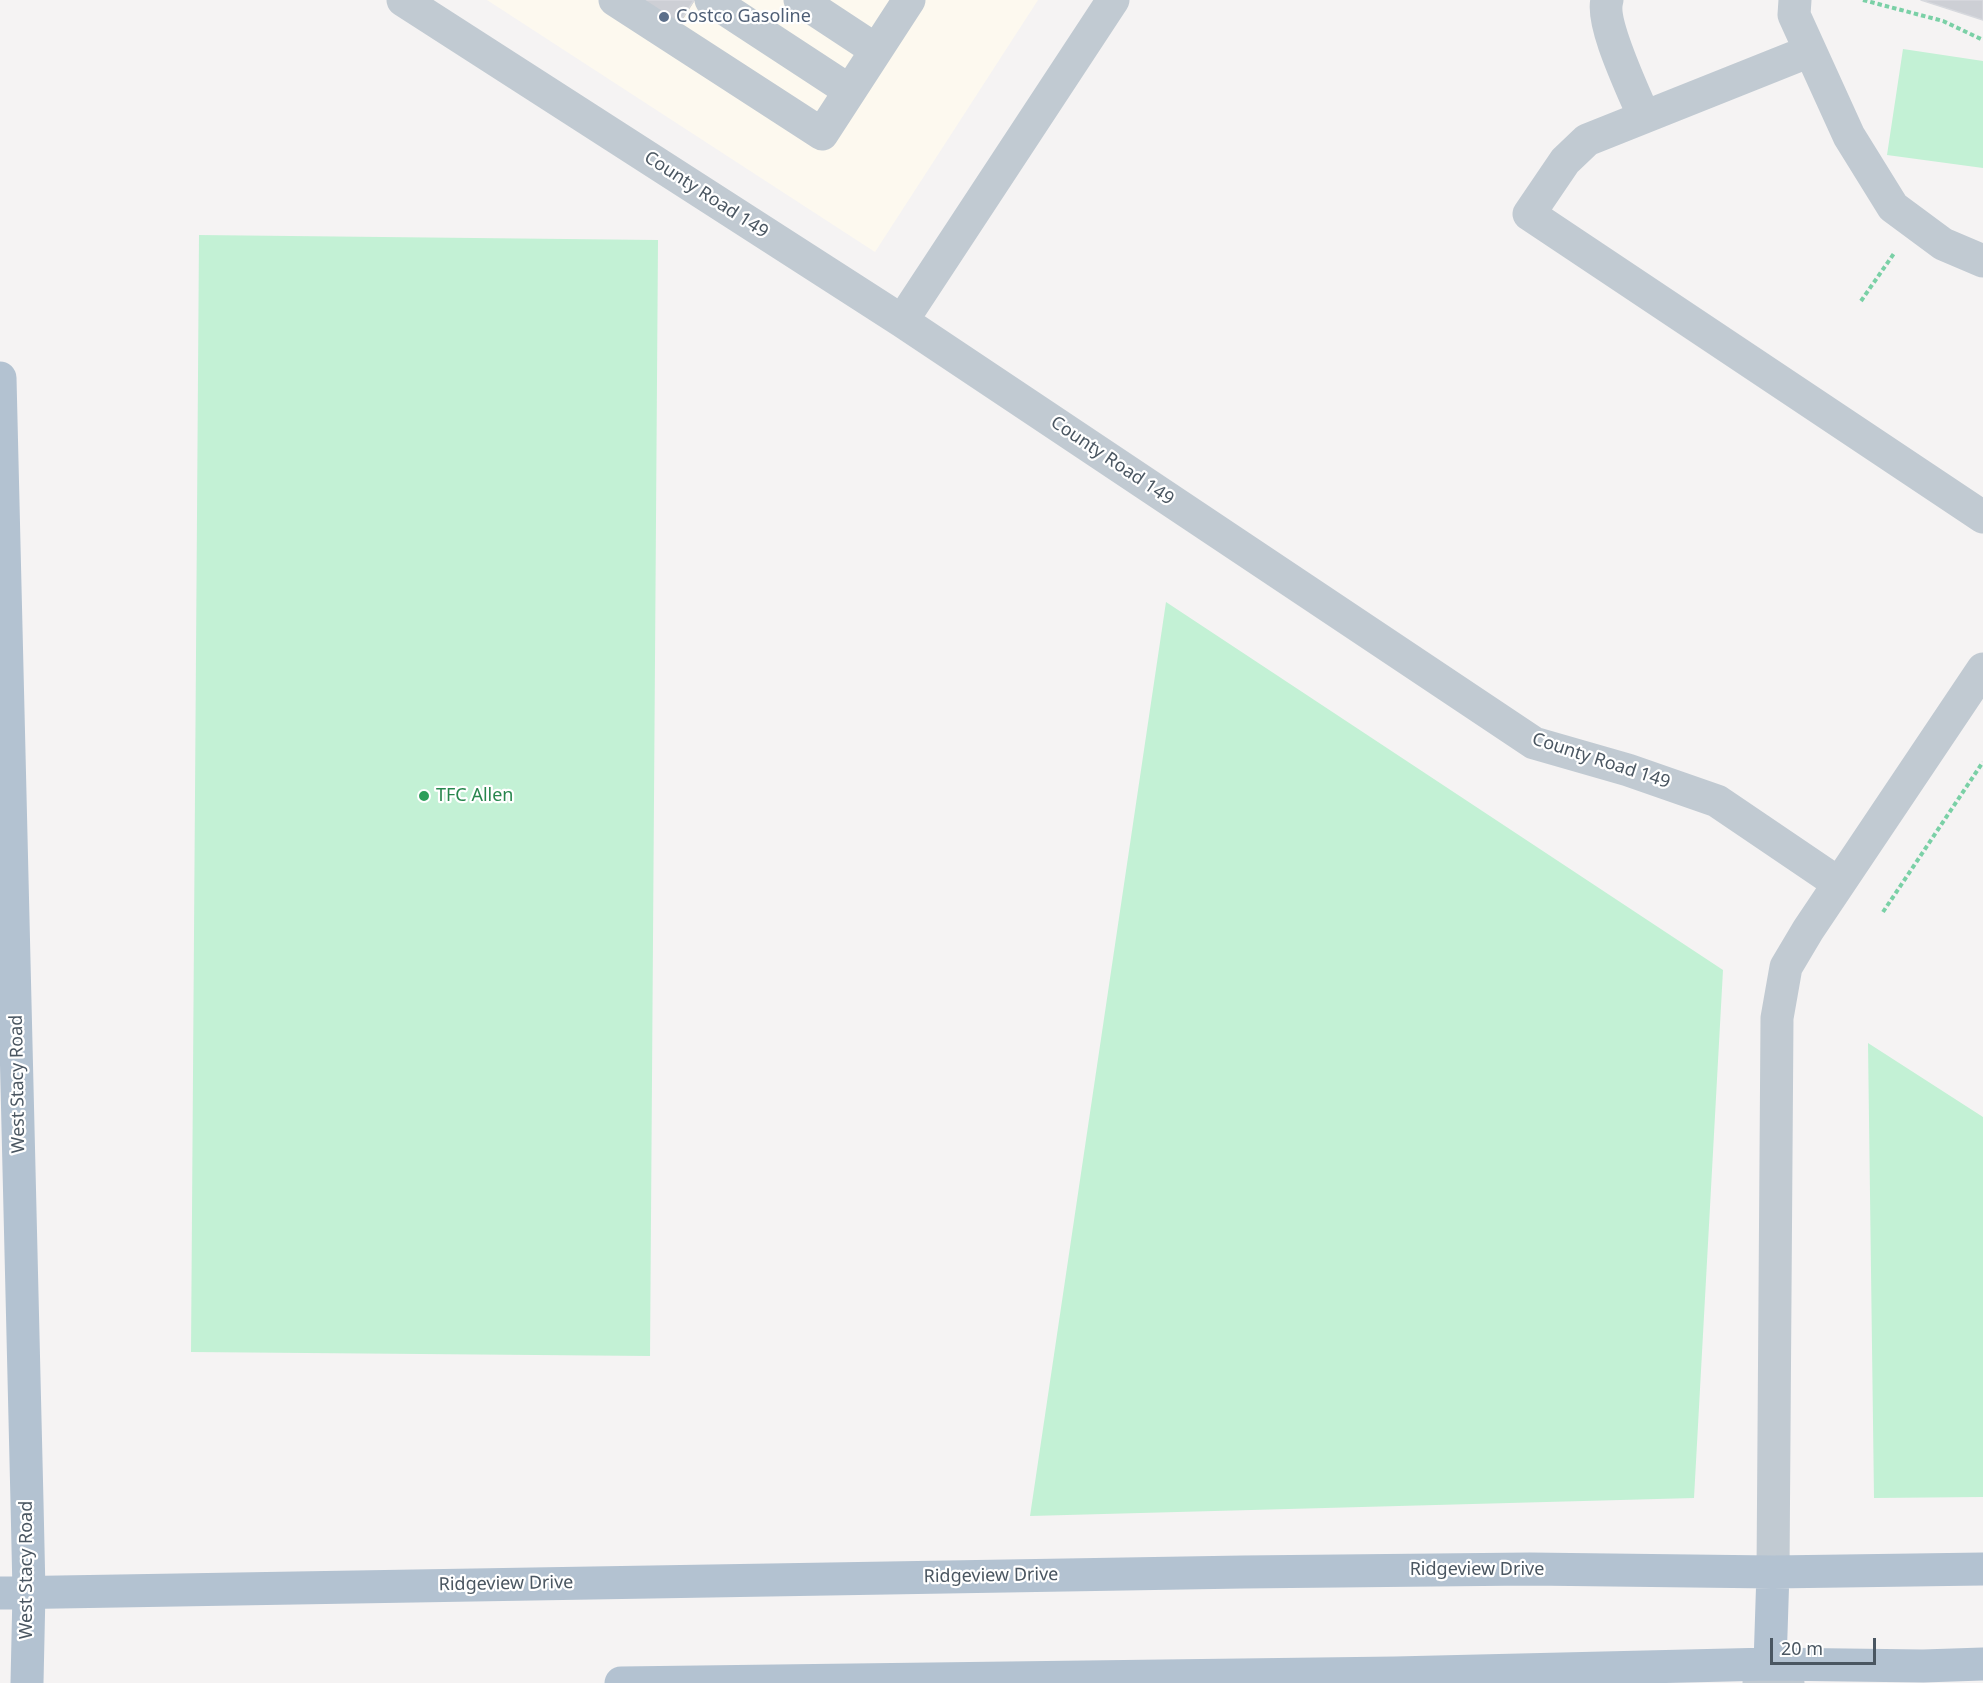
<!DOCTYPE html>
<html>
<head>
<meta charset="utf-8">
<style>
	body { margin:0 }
	#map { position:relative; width:1983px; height:1683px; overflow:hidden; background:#f5f3f3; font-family:"Noto Sans",sans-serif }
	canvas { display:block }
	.scale { position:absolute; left:1770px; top:1638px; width:106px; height:27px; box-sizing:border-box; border:3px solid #4a5661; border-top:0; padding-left:8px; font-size:18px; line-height:21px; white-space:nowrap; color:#4a5661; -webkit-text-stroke:4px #fff; paint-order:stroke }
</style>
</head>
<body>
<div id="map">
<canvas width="1983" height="1683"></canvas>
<div class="scale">20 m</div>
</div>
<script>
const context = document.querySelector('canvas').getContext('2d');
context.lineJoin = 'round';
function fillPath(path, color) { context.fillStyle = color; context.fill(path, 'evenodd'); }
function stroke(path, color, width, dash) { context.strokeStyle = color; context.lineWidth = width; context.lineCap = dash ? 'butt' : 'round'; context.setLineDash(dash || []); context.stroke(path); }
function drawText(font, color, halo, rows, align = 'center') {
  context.font = font + ' "Noto Sans",sans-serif'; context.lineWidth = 4.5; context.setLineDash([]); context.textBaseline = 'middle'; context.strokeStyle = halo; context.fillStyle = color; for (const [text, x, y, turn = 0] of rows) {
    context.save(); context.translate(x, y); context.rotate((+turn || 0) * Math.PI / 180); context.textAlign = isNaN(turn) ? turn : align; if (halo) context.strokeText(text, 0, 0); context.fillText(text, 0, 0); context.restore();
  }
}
fillPath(new Path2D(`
	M487 0H1038L875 252Z`), '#fdf9ef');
fillPath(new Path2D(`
	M1903 49 1983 61V168L1887 155Z
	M199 235 658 240 650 1356 191 1352Z
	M1166 602 1723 970 1694 1498 1030 1516Z
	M1868 1043 1983 1117V1497L1874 1498Z`), '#c3f1d5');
fillPath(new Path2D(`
	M622 0H695L678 27Z`), '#0003');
const building = new Path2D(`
	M619 0H694L672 34Z
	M1921 0H1983V20Z`);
fillPath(building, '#cdcfd5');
stroke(building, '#d7d9de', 1.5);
stroke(new Path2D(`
	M1863 0 1943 21 1983 40
	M1861 301 1895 252
	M1883 912 1983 762`), '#7ad0a6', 4, [4.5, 3]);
stroke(new Path2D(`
	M403 0 902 321 1534 743 1628 770 1717 801 1838 883
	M615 0 822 134 909 0
	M711 0 850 91
	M800 0 876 50
	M1607 0C1600 23 1634 92 1644 117
	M1795 0 1794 15 1849 136 1893 207 1943 244 1983 261
	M1810 51 1587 140 1565 161 1529 214 1983 517
	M902 321 1113 0
	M1773 1572 1777 1018 1786 967 1808 930 1983 669
	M1759 1683 1770 1664 1788 1683`), '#c1cad2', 33);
stroke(new Path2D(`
	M0 378 27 1502 29 1592 27 1683
	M0 1593 1243 1572 1530 1569 1773 1572 1983 1569
	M1770 1664 1773 1572
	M621 1683 1395 1673 1770 1664 1923 1666 1983 1664`), '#b3c2d1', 33);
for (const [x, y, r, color] of [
	[664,17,6,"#5c6f8a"],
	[424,796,6,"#2e9e5b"]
]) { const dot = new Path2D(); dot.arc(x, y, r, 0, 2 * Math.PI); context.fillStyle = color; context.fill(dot); stroke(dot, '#fff', 2); }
drawText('18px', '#4e5e75', '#fff', [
	["Costco Gasoline",676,17]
], 'left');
drawText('18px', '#4a5661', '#fff', [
	["County Road 149",706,195,33],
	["County Road 149",1112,461,34],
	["County Road 149",1601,761,18],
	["West Stacy Road",18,1084,-91],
	["West Stacy Road",27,1570,-90],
	["Ridgeview Drive",1477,1570],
	["Ridgeview Drive",991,1576,-1],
	["Ridgeview Drive",506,1584,-1]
]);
drawText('18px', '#27864d', '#fff', [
	["TFC Allen",436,796]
], 'left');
</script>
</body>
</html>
